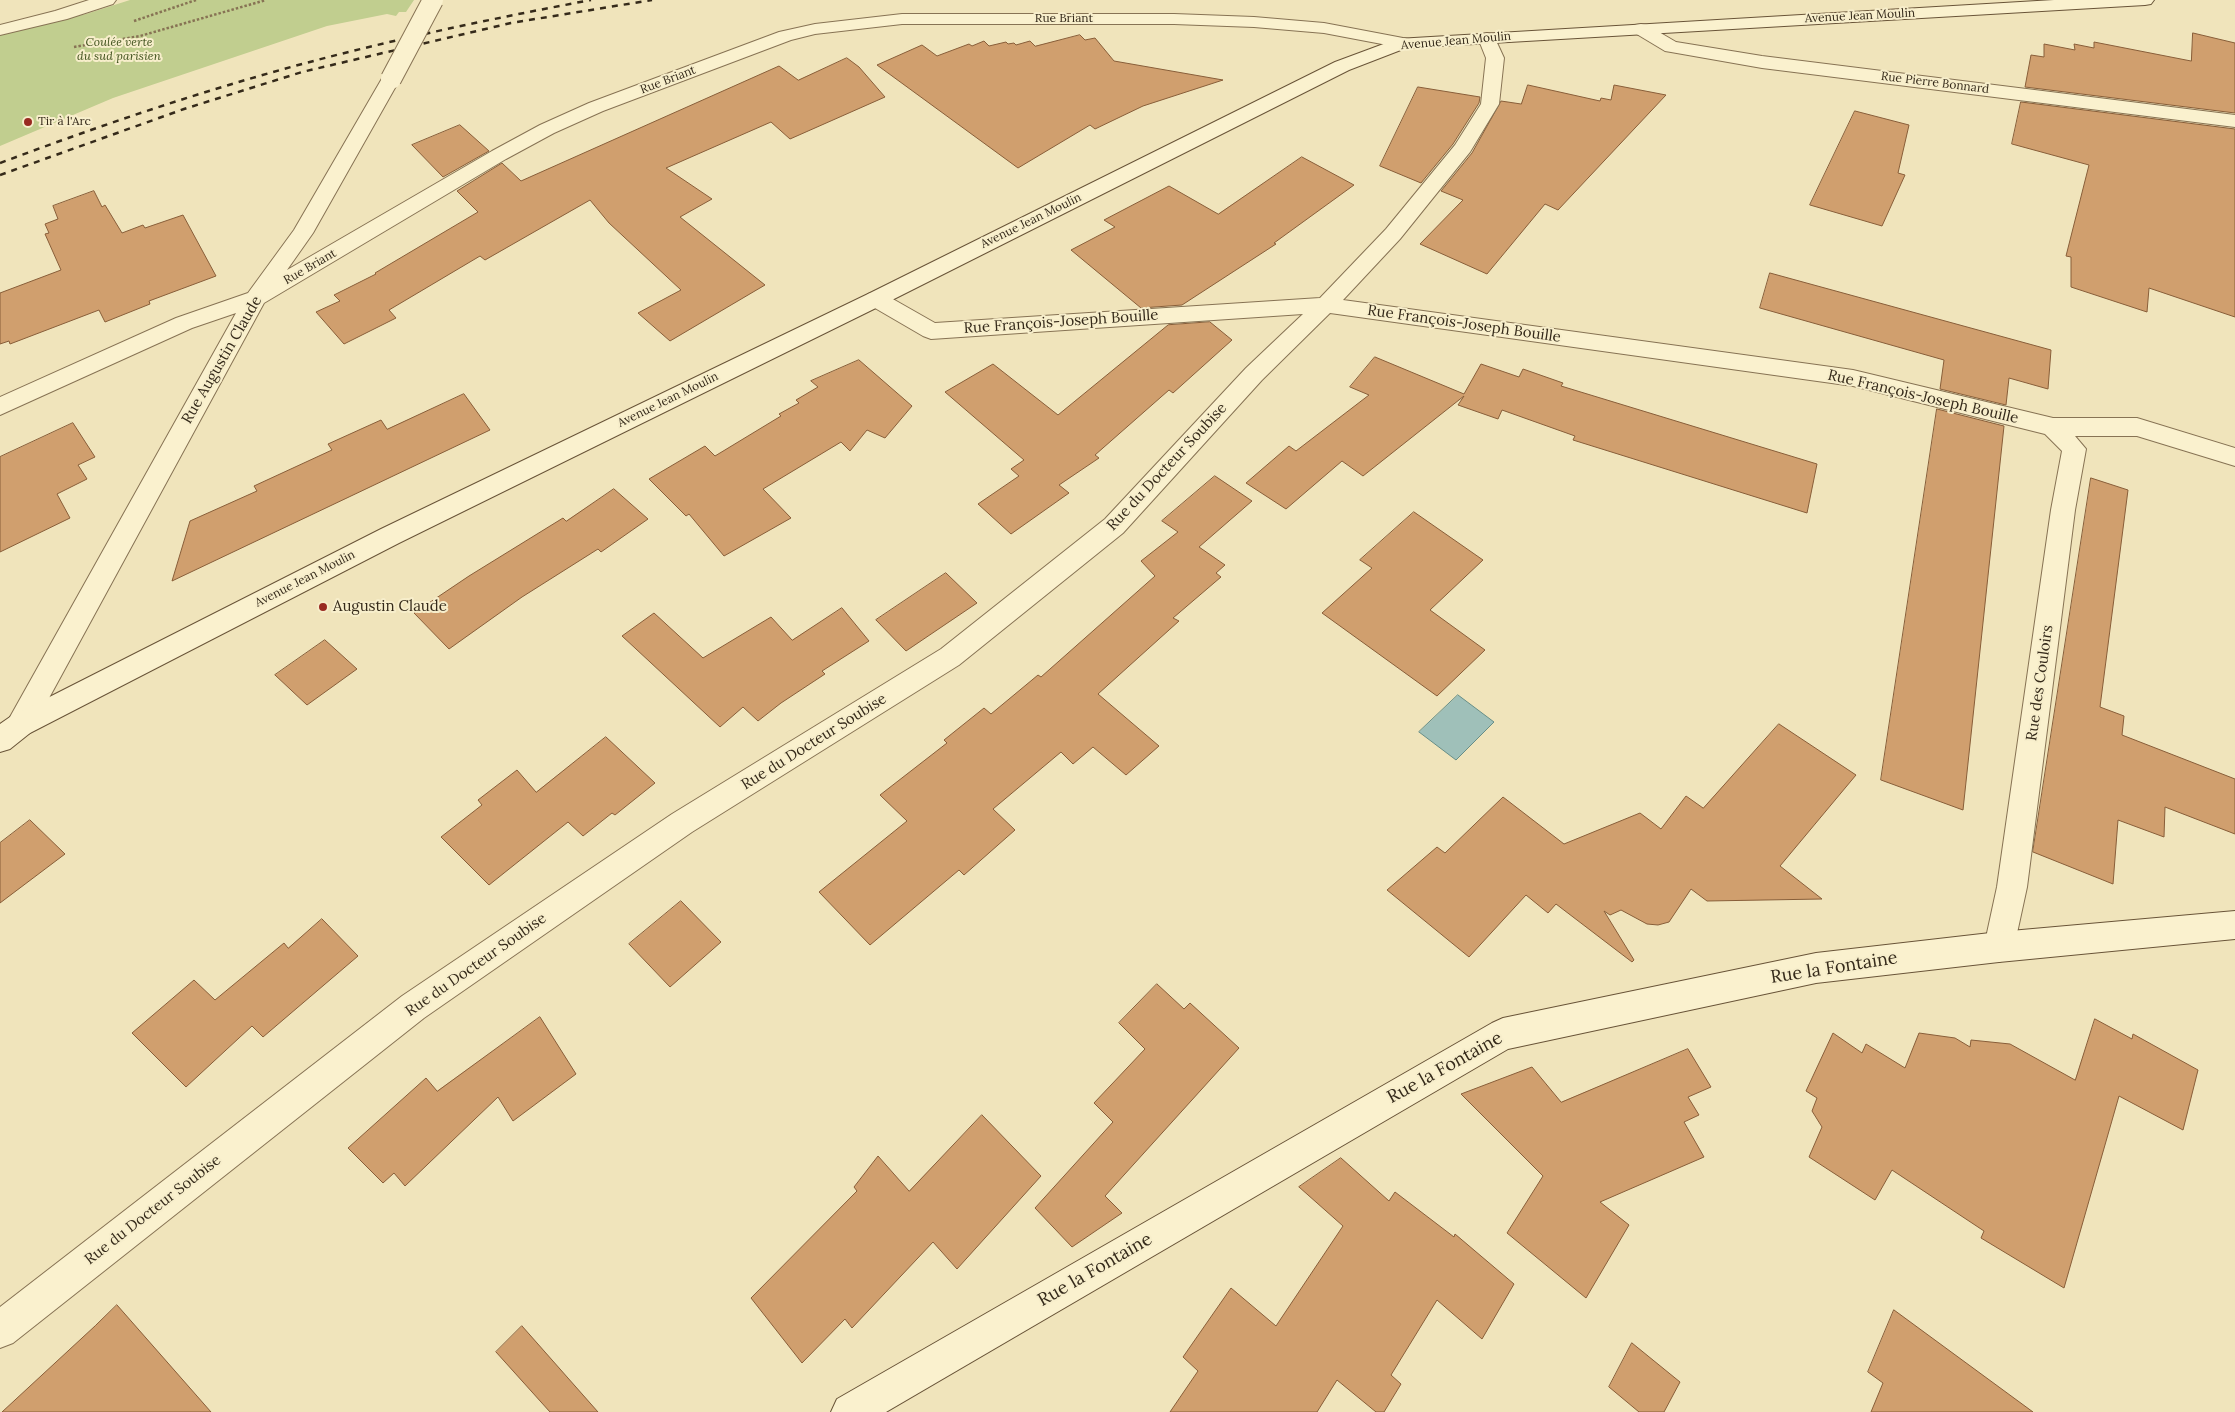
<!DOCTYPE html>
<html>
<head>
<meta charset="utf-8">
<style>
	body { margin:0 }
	canvas { display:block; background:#f0e4bb }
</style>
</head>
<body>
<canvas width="2235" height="1412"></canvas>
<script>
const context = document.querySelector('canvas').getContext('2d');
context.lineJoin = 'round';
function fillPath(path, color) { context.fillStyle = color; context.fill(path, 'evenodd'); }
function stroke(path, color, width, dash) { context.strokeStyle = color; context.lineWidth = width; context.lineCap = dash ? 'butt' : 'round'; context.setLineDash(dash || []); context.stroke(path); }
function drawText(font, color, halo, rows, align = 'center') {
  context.font = font + ' Lora,serif'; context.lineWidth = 4; context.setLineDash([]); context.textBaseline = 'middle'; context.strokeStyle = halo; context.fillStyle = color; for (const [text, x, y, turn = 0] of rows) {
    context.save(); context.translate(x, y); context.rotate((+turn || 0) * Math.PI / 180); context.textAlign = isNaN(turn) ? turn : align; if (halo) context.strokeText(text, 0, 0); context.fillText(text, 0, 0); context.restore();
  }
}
fillPath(new Path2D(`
	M130 0H414L406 12H399L396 16 387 14 327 26 113 98 0 146V35L86 14Z`), '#c1ce8f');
const water = new Path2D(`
	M1458 695 1494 722 1456 760 1419 732Z`);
fillPath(water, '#9fc0b9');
stroke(water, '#678e87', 1);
const building = new Path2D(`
	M2193 33 2235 43V113L2025 87 2031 55 2044 57V44L2075 50 2074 44 2094 48V42L2191 61Z
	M1080 35 1085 40 1095 38 1114 61 1223 80 1143 106 1095 129 1090 125 1018 168 877 65 922 45 937 56 969 44 972 46 984 41 989 46 1006 42 1008 44 1014 43 1016 45 1030 41 1035 46Z
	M847 58 859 67 885 97 790 139 771 122 666 168 712 199 680 217 765 285 670 341 638 313 681 290 609 223 590 200 485 260 480 256 389 310 396 318 344 344 316 312 340 301 334 295 376 274 375 273 478 212 457 191 502 163 521 181 779 66 798 80Z
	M1528 85 1600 101 1601 98 1611 100 1614 85 1666 95 1558 210 1545 204 1487 274 1420 244 1463 200 1441 191 1472 153 1501 101 1521 104Z
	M1418 87 1480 97 1479 103 1453 144 1421 183 1380 166Z
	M2021 102 2235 129V317L2149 288 2147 312 2071 287V257L2066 256 2089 165 2012 144Z
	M1855 111 1909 125 1898 173 1905 175 1882 226 1810 205Z
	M460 125 489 151 443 177 412 145Z
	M1302 157 1354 185 1274 243 1276 244 1182 305 1141 308 1071 250 1115 227 1104 220 1169 186 1218 214Z
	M94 191 102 207 105 205 122 233 143 225 145 228 183 215 216 276 149 301 150 304 105 322 99 310 10 344 9 341 0 344V293L61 270 45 234 49 233 45 224 58 219 53 206Z
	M1770 273 2051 350 2048 389 2009 378 2006 405 1940 389 1944 360 1760 308Z
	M1210 322 1232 340 1173 393 1169 390 1095 455 1099 458 1059 485 1069 493 1011 534 978 504 1019 476 1011 469 1024 460 945 392 993 364 1058 415 1168 325Z
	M1375 357 1464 394 1481 364 1519 377 1523 369 1563 383 1561 386 1817 464 1807 513 1573 440 1575 436 1502 410 1498 419 1458 405 1464 396 1363 476 1342 461 1286 509 1246 483 1289 446 1296 451 1369 395 1350 387Z
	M859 360 912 406 885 438 867 430 850 451 841 442 763 489 791 518 724 556 689 514 686 516 649 479 705 446 715 456 781 416 779 414 799 403 796 400 818 387 811 381Z
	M464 394 490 430 172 581 190 521 257 491 254 486 332 450 328 444 381 420 387 429Z
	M1937 409 2004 426 1963 810 1881 780Z
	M73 423 95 457 78 465 87 479 57 494 70 518 0 552V457Z
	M1215 476 1252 501 1199 547 1225 565 1216 573 1221 577 1173 618 1179 621 1098 694 1159 746 1126 775 1093 747 1073 764 1061 752 993 809 1015 830 964 875 959 870 870 945 819 892 907 821 880 795 947 743 944 740 984 708 991 714 1038 675 1041 677 1155 576 1141 561 1178 532 1162 521Z
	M2091 478 2128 490 2100 707 2124 716 2122 735 2235 779V834L2165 807 2164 837 2118 820 2113 884 2033 852Z
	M614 489 648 519 601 552 598 549 522 597 449 649 414 613 469 576 563 518 566 521Z
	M1414 512 1483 560 1430 610 1485 650 1437 696 1322 613 1372 568 1360 560Z
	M946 573 977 603 906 651 876 620Z
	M842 608 869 641 822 671 825 674 781 703 758 721 743 707 720 727 622 636 654 613 703 658 771 617 792 640Z
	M325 640 357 669 307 705 275 675Z
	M1779 724 1856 775 1780 866 1822 899 1707 901 1691 889 1669 922 1658 925 1647 924 1621 910 1610 915 1604 911 1634 960 1632 962 1556 904 1548 913 1526 895 1469 957 1387 890 1437 847 1445 853 1503 797 1564 844 1640 813 1661 829 1686 796 1703 808Z
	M606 737 655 783 615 815 612 813 583 836 568 822 489 885 441 837 482 805 478 800 517 770 536 792Z
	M30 820 65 854 0 903V843Z
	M681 901 721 942 670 987 629 944Z
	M322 919 358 956 263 1037 252 1026 186 1087 132 1033 194 980 215 1000 284 943 288 948Z
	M1157 984 1184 1009 1190 1003 1239 1048 1105 1196 1122 1213 1072 1247 1035 1208 1113 1122 1094 1103 1145 1049 1119 1023Z
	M540 1017 576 1074 513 1121 498 1097 405 1186 394 1173 383 1183 348 1148 426 1078 437 1091Z
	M2095 1019 2132 1039 2133 1034 2198 1070 2183 1130 2119 1096 2064 1288 1981 1238 1984 1231 1892 1170 1875 1200 1809 1157 1822 1127 1812 1111 1817 1098 1806 1091 1833 1033 1862 1053 1866 1044 1905 1068 1919 1033 1955 1038 1970 1047 1971 1040 2010 1044 2075 1080Z
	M1688 1049 1711 1087 1688 1097 1699 1115 1684 1122 1704 1157 1600 1202 1629 1225 1586 1298 1507 1233 1543 1176 1461 1094 1532 1067 1561 1102Z
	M982 1115 1041 1176 957 1269 933 1242 852 1328 845 1319 802 1363 751 1298 857 1191 854 1187 878 1156 909 1191Z
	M1341 1158 1389 1201 1395 1192 1454 1237 1455 1234 1514 1284 1482 1339 1437 1300 1391 1375 1401 1384 1384 1412H1376L1337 1380 1317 1412H1170L1198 1371 1183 1357 1231 1288 1276 1326 1343 1226 1299 1187Z
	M117 1305 211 1412H2L95 1326Z
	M1894 1310 2033 1412H1871L1883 1383 1868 1372Z
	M522 1326 598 1412H550L496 1352Z
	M1632 1343 1680 1382 1664 1412H1639L1609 1387Z`);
fillPath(building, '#d09f6e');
stroke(building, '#885e39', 1);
const street = new Path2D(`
	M89 0H116L113 4 67 19 0 35V25L55 11Z
	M902 14H1174L1254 17 1324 23 1403 38 1409 39 1412 43 1409 47 1403 48 1324 33 1254 27 1174 24H902L815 34 791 40 603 111 554 133 506 159 264 303 30 733 20 737 10 733 6 725 10 717 236 313 192 328 0 415V397L176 318 248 293 294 230 384 75 391 73 398 75 400 79 313 233 287 270 492 151 540 125 589 103 779 32 815 24Z
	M1641 24 1647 25 1676 42 1762 56 2235 115V127L1762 68 1671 52 1665 51 1635 33 1632 29 1635 25Z
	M1487 33 1493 34 1504 58 1499 104 1470 152 1400 239 1343 300 1853 370 2053 418H2137L2235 448V466L2137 436H2075L2086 449 2075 510 2027 887 2014 947 2010 957 1999 962 1988 957 1984 947 1997 887 2051 510 2062 451 2045 434 1853 386 1330 313 1262 380 1123 533 959 665 692 832 424 1018 13 1343 0 1348V1307L402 996 672 814 941 649 1105 519 1246 368 1303 314 931 339 923 336 868 304 865 299 868 294 876 292 884 294 935 323 1320 298 1386 229 1455 145 1481 104 1486 58 1478 38 1481 34Z`);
const secondary = new Path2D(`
	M2054 0H2154L2151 4 2145 5 1406 48 1349 70 884 304 399 543 30 733 10 749 0 752V724L10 717 381 529 868 294 1335 62 1397 39Z
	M2235 911V939L1999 962 1816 983 1508 1049 886 1412H831L837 1399 1492 1023 1503 1018 1816 953 1999 932Z`);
stroke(street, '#877354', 2);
stroke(secondary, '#695438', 2);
stroke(new Path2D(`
	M134 21 196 0
	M74 47 140 36 266 0`), '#877354', 2.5, [2.5, 2]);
fillPath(street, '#faf1ce');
fillPath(secondary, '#faf1ce');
stroke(new Path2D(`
	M0 163C96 127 193 94 291 67 390 40 490 19 591 0
	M0 175 184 109 302 72 511 23 652 0`), '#352a1a', 2.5, [6, 6]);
const streetBridge = new Path2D(`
	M391 79 433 0`);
stroke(streetBridge, '#877354', 22, []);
stroke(streetBridge, '#faf1ce', 20);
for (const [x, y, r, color] of [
	[28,122,5,"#992a21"],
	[323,607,5,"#992a21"]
]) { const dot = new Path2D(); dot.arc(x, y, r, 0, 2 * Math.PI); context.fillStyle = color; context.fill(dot); stroke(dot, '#f7eecb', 2); }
drawText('12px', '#352a1a', '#f7eecb', [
	["Avenue Jean Moulin",1860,16,-3],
	["Rue Briant",1064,19],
	["Avenue Jean Moulin",1456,41,-5],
	["Rue Briant",668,80,-21],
	["Rue Pierre Bonnard",1935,83,7],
	["Avenue Jean Moulin",1031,221,-26],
	["Rue Briant",310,267,-30],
	["Avenue Jean Moulin",668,400,-26],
	["Avenue Jean Moulin",305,579,-27]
]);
drawText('italic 12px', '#42531f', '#f7eecb', [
	["Coulée verte",119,43],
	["du sud parisien",119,57]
]);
drawText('12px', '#352a1a', '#f7eecb', [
	["Tir à l'Arc",38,122]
], 'left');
drawText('15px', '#352a1a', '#f7eecb', [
	["Rue François-Joseph Bouille",1061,322,-4],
	["Rue François-Joseph Bouille",1464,324,8],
	["Rue Augustin Claude",222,360,-60],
	["Rue François-Joseph Bouille",1923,397,13],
	["Rue du Docteur Soubise",1167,467,-47],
	["Rue des Couloirs",2040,683,-82],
	["Rue du Docteur Soubise",814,742,-32],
	["Rue du Docteur Soubise",476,965,-35],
	["Rue du Docteur Soubise",153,1210,-38]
]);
drawText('15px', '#352a1a', '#f7eecb', [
	["Augustin Claude",333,607]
], 'left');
drawText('18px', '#352a1a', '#f7eecb', [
	["Rue la Fontaine",1834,968,-9],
	["Rue la Fontaine",1445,1068,-29],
	["Rue la Fontaine",1095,1270,-30]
]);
</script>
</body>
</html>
